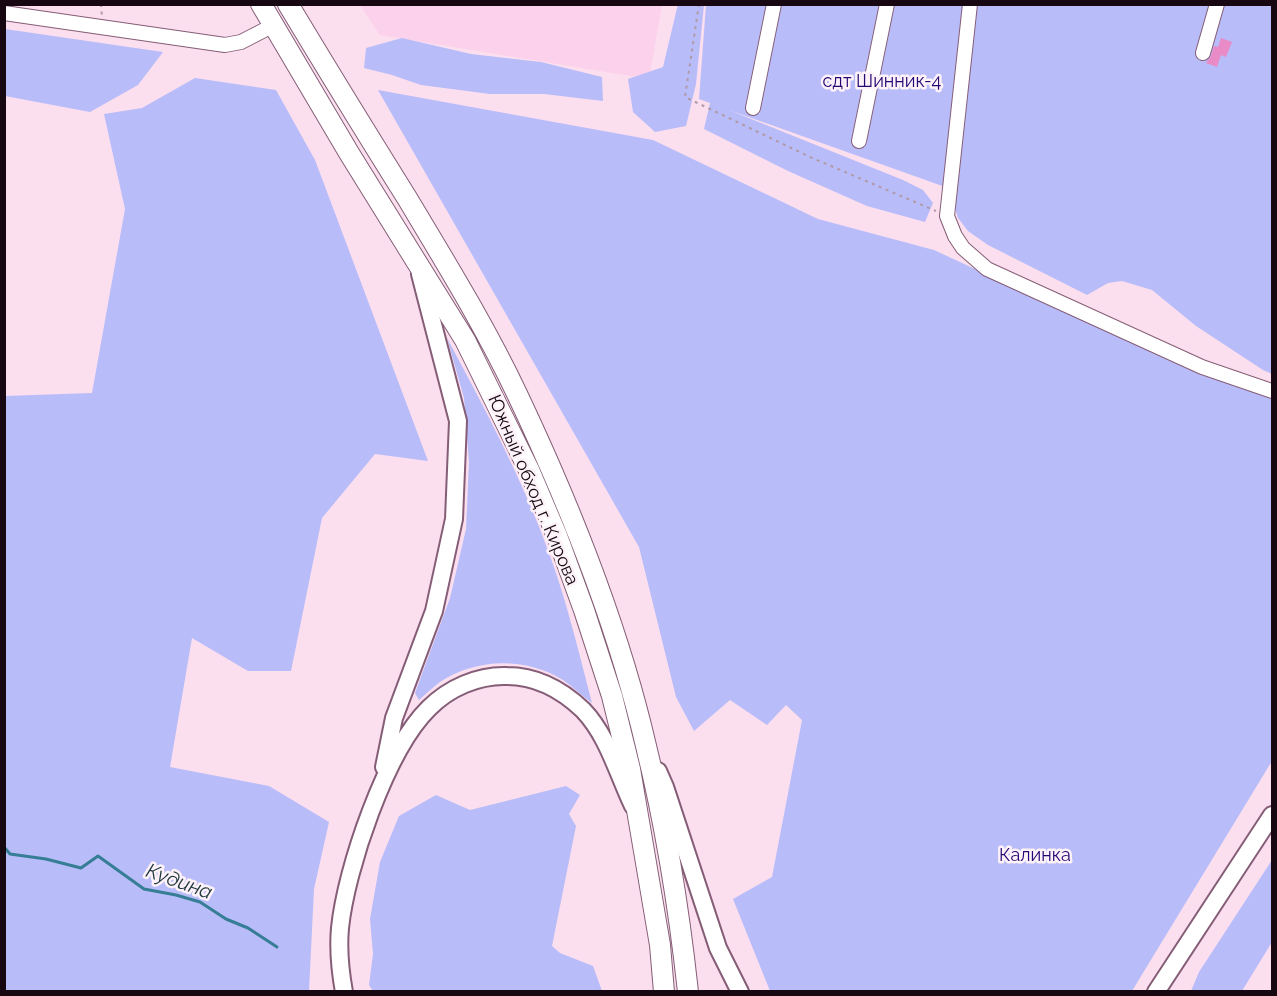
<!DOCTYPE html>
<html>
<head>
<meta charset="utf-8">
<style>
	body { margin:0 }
	#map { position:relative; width:1277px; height:996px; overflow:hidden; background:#fbdfef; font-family:Raleway,sans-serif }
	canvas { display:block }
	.frame { position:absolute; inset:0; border:6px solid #160710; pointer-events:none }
</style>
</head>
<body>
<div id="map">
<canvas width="1277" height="996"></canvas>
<div class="frame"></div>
</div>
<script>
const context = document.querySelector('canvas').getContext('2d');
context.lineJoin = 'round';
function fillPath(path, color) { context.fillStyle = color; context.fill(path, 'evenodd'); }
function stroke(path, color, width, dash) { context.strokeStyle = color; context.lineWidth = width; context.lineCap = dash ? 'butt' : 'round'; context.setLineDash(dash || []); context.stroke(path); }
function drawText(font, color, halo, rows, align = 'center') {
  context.font = font + ' Raleway,sans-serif'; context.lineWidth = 5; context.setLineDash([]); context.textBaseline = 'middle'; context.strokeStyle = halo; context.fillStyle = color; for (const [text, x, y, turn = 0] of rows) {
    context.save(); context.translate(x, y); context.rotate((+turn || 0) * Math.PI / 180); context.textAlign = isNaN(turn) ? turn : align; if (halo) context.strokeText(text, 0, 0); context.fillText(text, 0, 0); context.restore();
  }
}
fillPath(new Path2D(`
	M360 5H662L649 79 380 35Z`), '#fcd1eb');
fillPath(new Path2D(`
	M678 4 704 5 696 84 686 126 655 132 633 112 628 79 663 67Z
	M706 5H970L948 188 729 110 903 180 923 190 933 203 925 222 867 206 788 171 704 129 710 103 699 99Z
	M975 5H1272V374L1263 370 1196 326 1152 290 1122 281 1108 283 1087 295 988 245 968 231 958 218 953 202Z
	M5 29 163 52 138 85 90 112 5 96Z
	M402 38 471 54 541 62 602 77 603 101 544 94H490L421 85 392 75 364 68 366 48Z
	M195 78 276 90 315 160 428 461 375 454 322 518 291 671H248L192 638 170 767 269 786 329 822 314 889 309 991H5V396L92 393 125 209 104 114 142 108Z
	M378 90 653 140 818 219 934 250 1143 347 1272 399V761L1132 991H770L733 899 772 877 802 720 786 705 767 725 730 700 694 731 676 697 639 547Z
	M447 338C484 407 522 478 549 553 567 602 579 653 592 703 582 696 573 687 563 680 525 657 477 658 440 682 432 688 426 694 419 700L415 693 450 598 466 529 469 462 464 398Z
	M566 786 580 795 569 814 576 826 552 946 560 953 593 966 602 991H373L369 985 373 954 370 919 380 862 399 816 436 795 470 810Z
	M1272 860V942L1242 991H1191L1199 972Z`), '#b8bcf9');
stroke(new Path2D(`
	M4 847 10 854 46 859 81 868 98 856 144 889 176 895 200 902 226 919 248 928 277 947`), '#367d96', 3);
fillPath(new Path2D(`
	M1221 38 1232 42 1226 57 1221 55 1217 67 1206 63 1211 56 1214 46 1218 47Z`), '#e88bc7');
const minor = new Path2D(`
	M970 4 947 216 955 236 963 248 987 269 1202 367 1272 391
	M4 13 225 45 241 42 274 25
	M1203 53 1217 4
	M753 108 774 4
	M859 141 887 4`);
const major = new Path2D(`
	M384 767 394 718 434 611 454 519 458 421 420 274
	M658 771 665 787 718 948 740 992
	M344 992C340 970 338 950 340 928 346 869 386 750 429 708 449 688 478 675 507 676 536 676 562 690 583 710 608 736 618 775 633 806
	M1156 992 1272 815`);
const highway = new Path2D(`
	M261 4 349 153 465 340 529 470 557 536 584 610 612 696 630 769 660 945 664 992
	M288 4C327 69 367 134 407 198 446 263 486 328 518 396 571 508 618 625 646 746 666 827 679 909 688 992`);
stroke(minor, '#855d76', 16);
stroke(major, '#855d76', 20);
stroke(highway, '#855d76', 22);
stroke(new Path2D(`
	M101 4 102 17
	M699 4 685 97 810 157 936 211`), '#b19aa7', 2, [3, 4.5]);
stroke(minor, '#fff', 14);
stroke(major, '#fff', 16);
stroke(highway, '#fff', 20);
drawText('18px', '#260677', '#fcf2f8', [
	["сдт Шинник-4",882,82],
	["Калинка",1035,856]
]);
drawText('18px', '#160710', '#fcf2f8', [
	["Южный обход г. Кирова",533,490,67]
]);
drawText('italic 20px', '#1e363e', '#fcf2f8', [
	["Кудина",179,882,20]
]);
</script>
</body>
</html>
